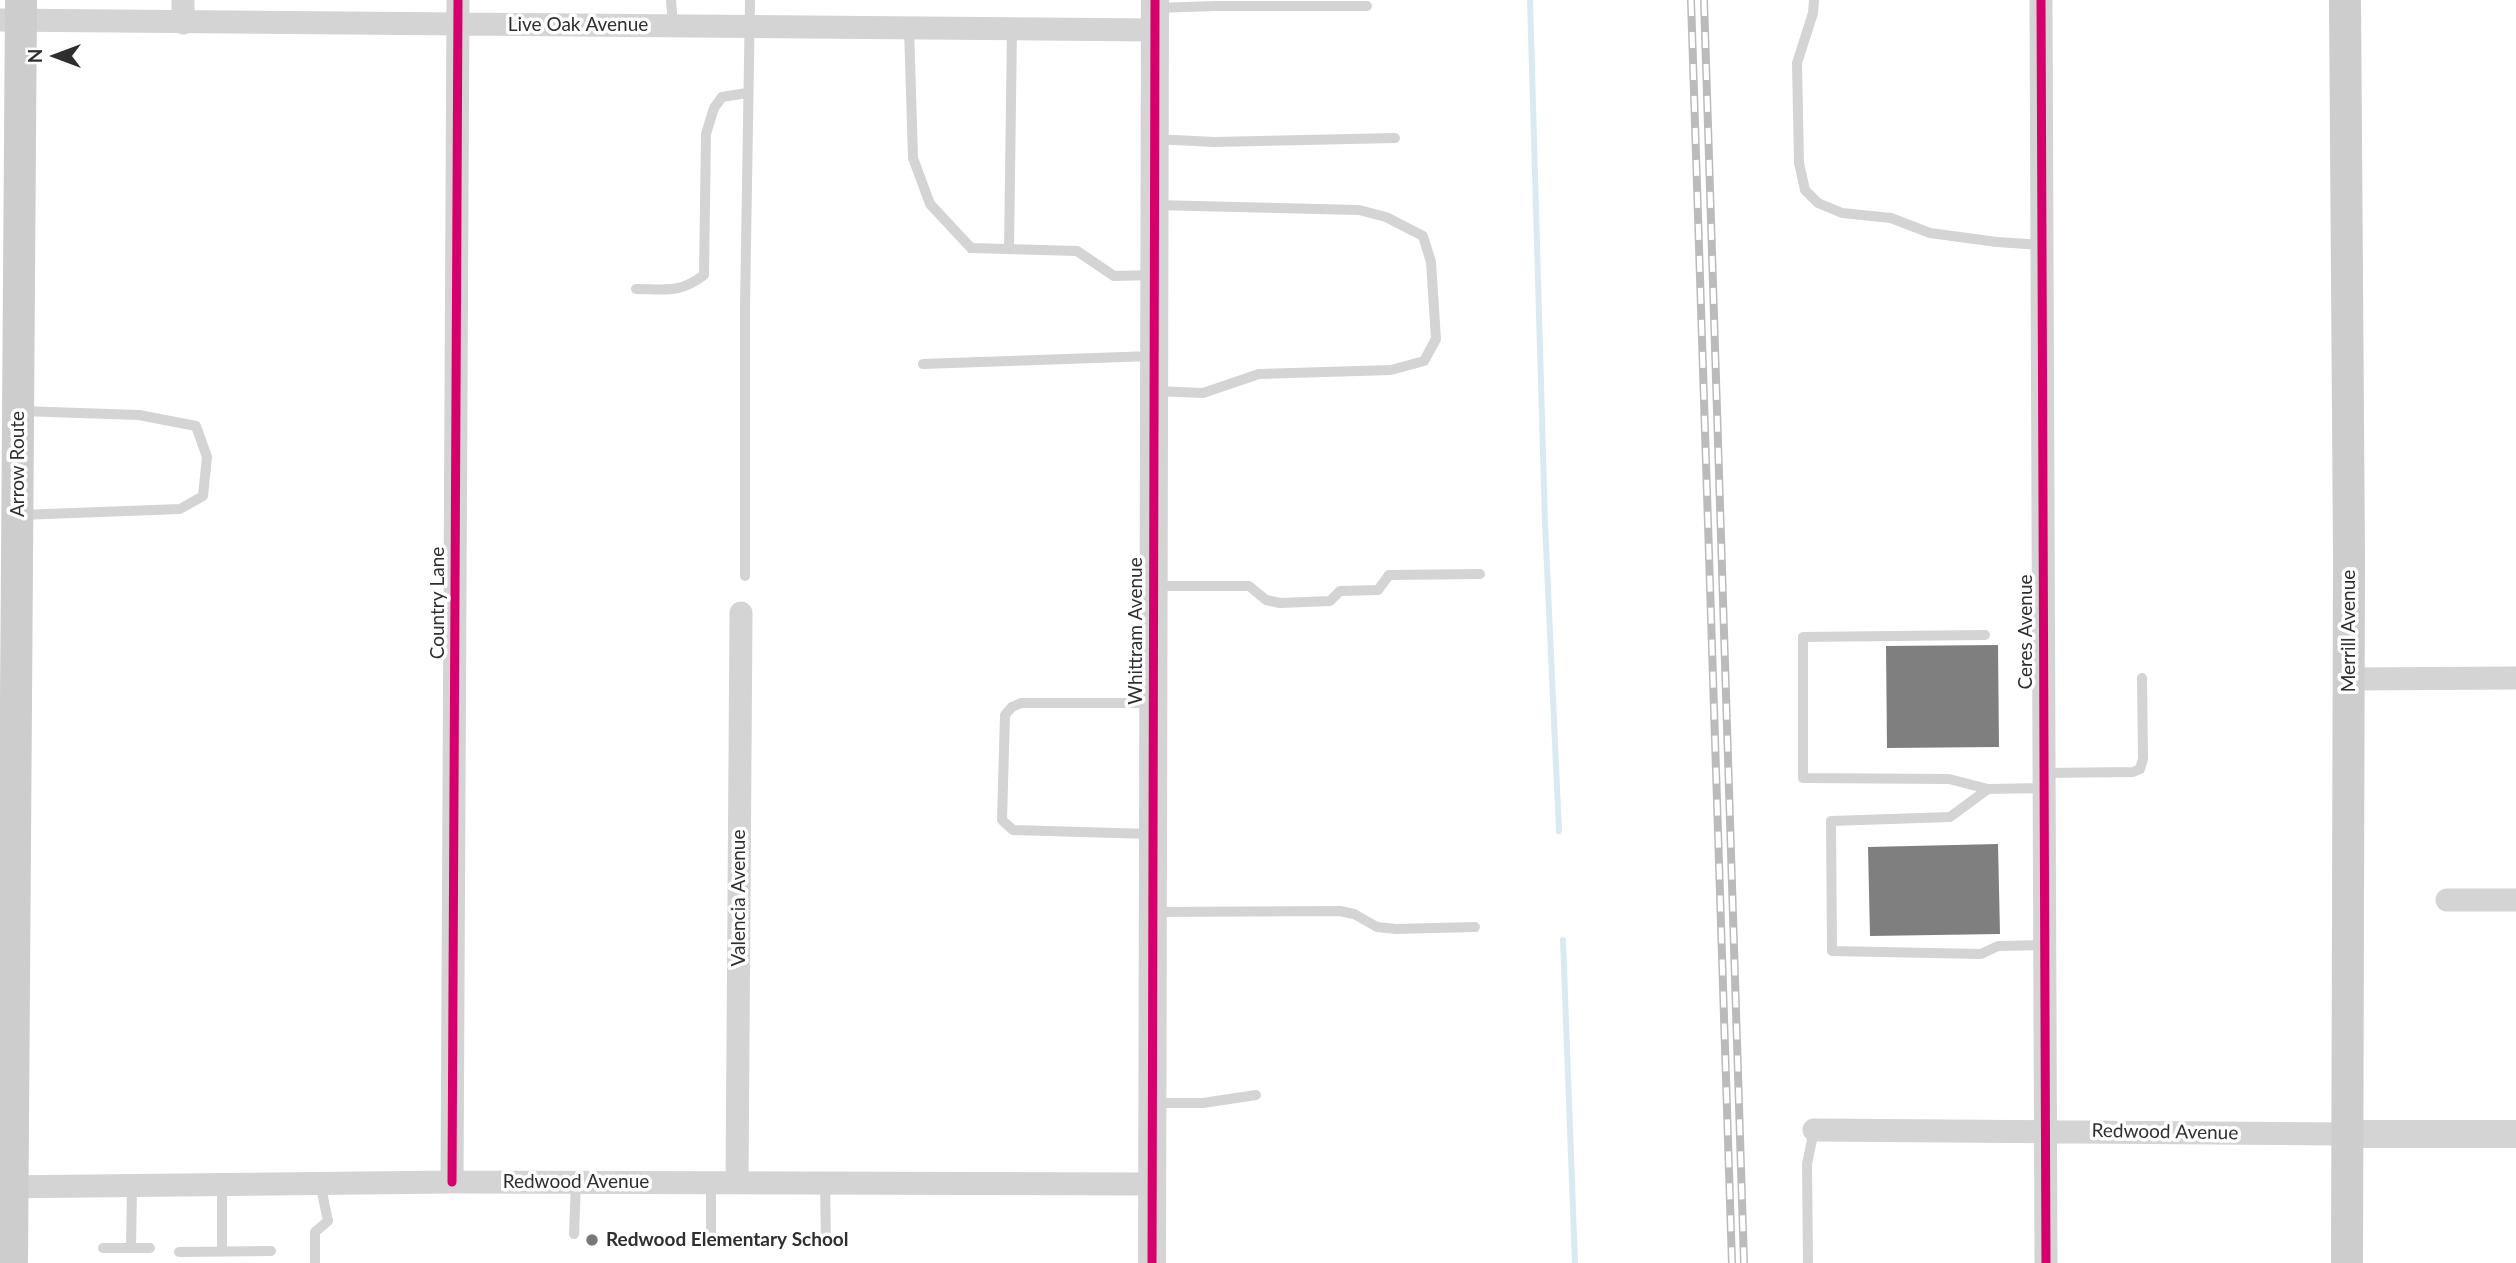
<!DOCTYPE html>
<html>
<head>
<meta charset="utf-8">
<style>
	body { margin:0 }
	#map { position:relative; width:2516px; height:1263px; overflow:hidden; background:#fff; font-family:Lato,sans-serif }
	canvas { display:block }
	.north { position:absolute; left:21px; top:21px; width:70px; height:70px; -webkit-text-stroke:5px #fff; paint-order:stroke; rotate:270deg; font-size:19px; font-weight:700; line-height:28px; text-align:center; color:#2f2f2f }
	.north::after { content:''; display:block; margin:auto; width:24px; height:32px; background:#2f2f2f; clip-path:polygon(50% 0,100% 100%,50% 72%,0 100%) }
</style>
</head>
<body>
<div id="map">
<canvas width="2516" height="1263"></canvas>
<div class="north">N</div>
</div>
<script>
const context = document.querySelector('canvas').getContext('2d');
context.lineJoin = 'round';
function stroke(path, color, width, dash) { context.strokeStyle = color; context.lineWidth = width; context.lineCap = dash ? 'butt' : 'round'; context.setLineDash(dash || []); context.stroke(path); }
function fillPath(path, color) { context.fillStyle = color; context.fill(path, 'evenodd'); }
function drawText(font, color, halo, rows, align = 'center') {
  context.font = font + ' Lato,sans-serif'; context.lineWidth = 7; context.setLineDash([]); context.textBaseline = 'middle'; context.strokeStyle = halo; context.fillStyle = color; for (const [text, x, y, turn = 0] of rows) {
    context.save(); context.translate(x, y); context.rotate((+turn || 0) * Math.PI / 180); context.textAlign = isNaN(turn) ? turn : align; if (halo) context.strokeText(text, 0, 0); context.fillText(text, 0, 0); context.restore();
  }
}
stroke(new Path2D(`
	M1530 0 1545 523 1559 831
	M1563 940 1575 1263`), '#d9ebf1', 6);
fillPath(new Path2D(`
	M1998 645 1999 747 1887 748 1886 646Z
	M1998 844 2000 934 1870 936 1868 847Z`), '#7f7f7f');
stroke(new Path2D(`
	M671 0 673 26
	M1814 0 1813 13 1797 63 1799 163 1805 190 1818 203 1842 213 1891 218 1930 233 1997 242 2042 245
	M1155 8 1216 6H1367
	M909 28 913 158 930 204 971 248 1077 251 1114 276 1152 275
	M1155 139 1214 142 1395 138
	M1155 205 1359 210 1386 217 1423 236 1431 262 1436 339 1424 361 1391 370 1259 374 1203 393 1155 391
	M1009 249 1012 29
	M636 289C665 289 679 294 704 275L706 134 714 108 722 97 747 93
	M923 364 1152 356
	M20 515 180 509 203 496 207 457 196 426 139 415 21 411
	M745 576V308L750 0
	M1154 586H1249L1266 600 1280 603 1330 601 1340 591 1378 590 1389 575 1480 574
	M1985 635 1803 637V778L1949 779 1988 789 2044 788
	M2044 773 2133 772 2140 769 2143 759 2142 678
	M1988 789 1950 817 1831 821 1832 951 1981 954 1998 946 2045 945
	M1150 834 1013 830 1002 820 1005 715 1012 707 1021 703H1151
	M1156 912 1340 911 1354 914 1377 927 1396 929 1475 927
	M1152 1103H1203L1256 1095
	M825 1184 826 1241
	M574 1234 576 1182
	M711 1243V1183
	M103 1248H150
	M131 1248 132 1186
	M222 1251V1184
	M179 1252 271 1251
	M315 1263V1232L328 1221 320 1183
	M1808 1263 1807 1164 1814 1130`), '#d4d4d4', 10);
stroke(new Path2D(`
	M2041 0 2046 1263
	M0 20 1155 30
	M183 23V0
	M2349 679 2516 678
	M2447 900H2516
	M1814 1130 2346 1134
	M452 1182 458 0
	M737 1183 741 613
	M0 1187 452 1182 1152 1184`), '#d4d4d4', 23);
stroke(new Path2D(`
	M2346 1134H2516
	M1152 1263 1155 0`), '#d4d4d4', 28);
stroke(new Path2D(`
	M2345 0 2349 556 2347 1263
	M12 1263 21 0`), '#cdcdcd', 32);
const rail = new Path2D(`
	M1691 0 1732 1263
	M1704 0 1744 1263`);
stroke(rail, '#bbb', 8);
stroke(rail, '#fff', 5, [16]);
stroke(new Path2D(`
	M2041 0 2046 1263
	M452 1182 458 0
	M1152 1263 1155 0`), '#d6006c', 9);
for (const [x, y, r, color] of [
	[592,1240,7,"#787878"]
]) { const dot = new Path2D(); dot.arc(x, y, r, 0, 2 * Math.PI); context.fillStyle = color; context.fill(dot); stroke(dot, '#fff', 2.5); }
drawText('19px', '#2f2f2f', '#fff', [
	["Live Oak Avenue",578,25],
	["Arrow Route",18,464,-90],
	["Country Lane",438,603,-90],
	["Whittram Avenue",1136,631,-90],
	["Merrill Avenue",2349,631,-90],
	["Ceres Avenue",2026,632,-90],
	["Valencia Avenue",739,898,-90],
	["Redwood Avenue",2165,1132,1],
	["Redwood Avenue",576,1182]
]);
drawText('bold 19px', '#2f2f2f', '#fff', [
	["Redwood Elementary School",606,1240]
], 'left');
</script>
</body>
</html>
